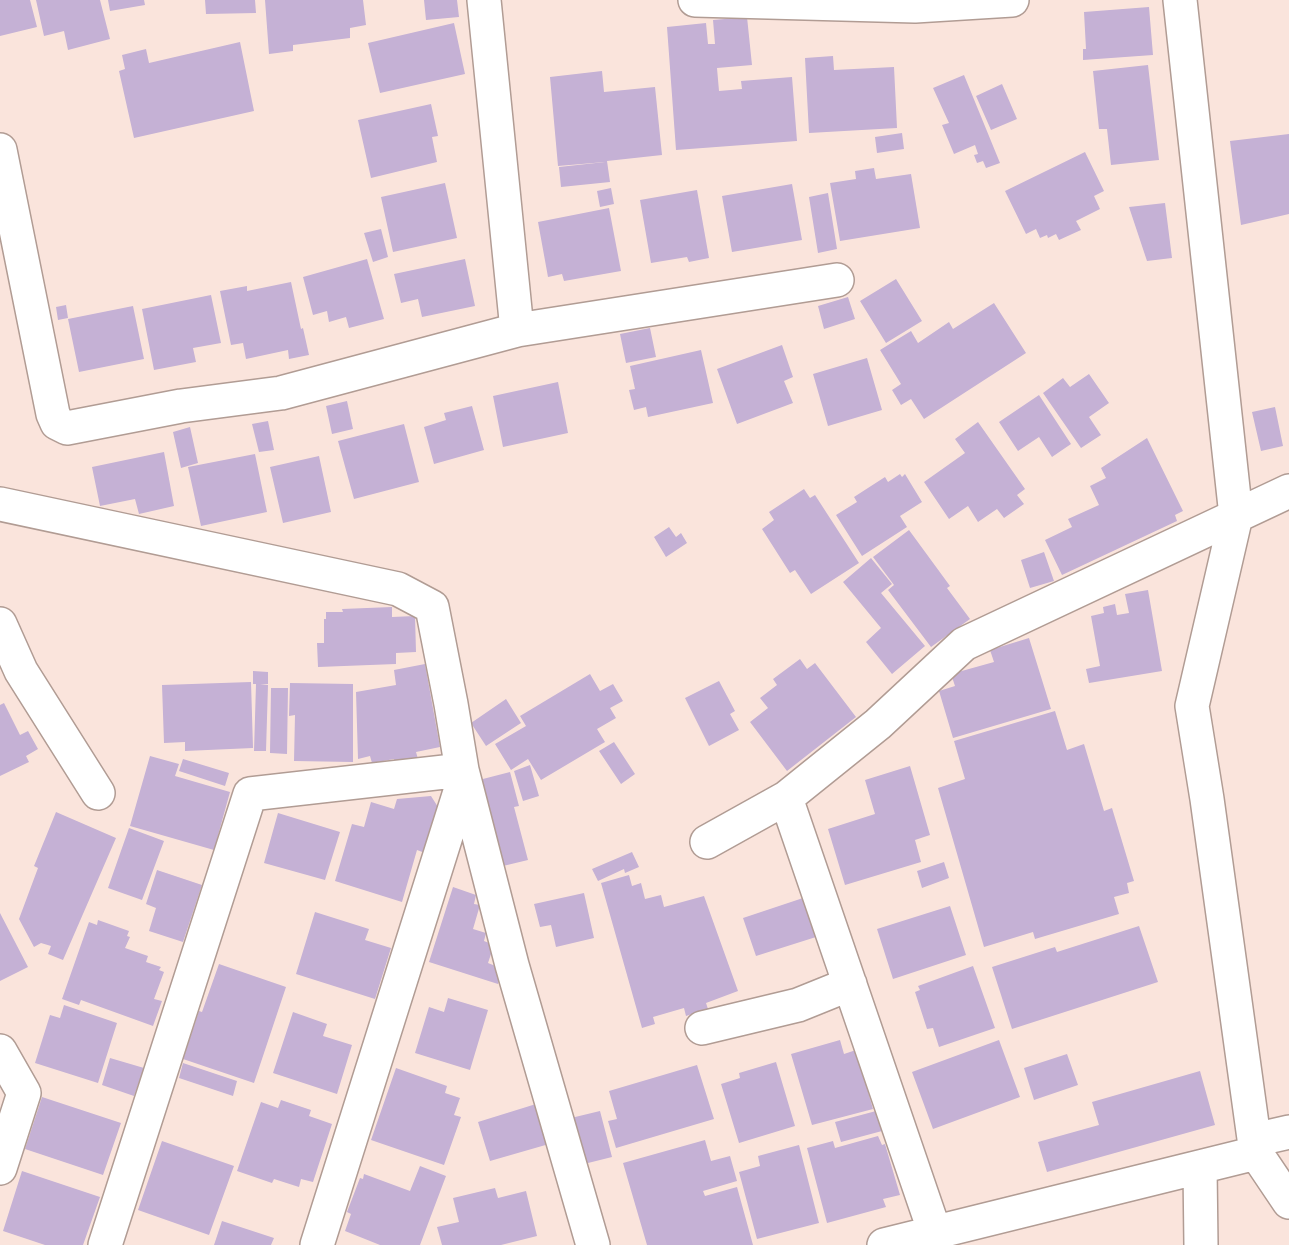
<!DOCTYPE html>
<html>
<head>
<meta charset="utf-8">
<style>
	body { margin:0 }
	canvas { display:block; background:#fae4dc }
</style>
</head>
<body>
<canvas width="1289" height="1245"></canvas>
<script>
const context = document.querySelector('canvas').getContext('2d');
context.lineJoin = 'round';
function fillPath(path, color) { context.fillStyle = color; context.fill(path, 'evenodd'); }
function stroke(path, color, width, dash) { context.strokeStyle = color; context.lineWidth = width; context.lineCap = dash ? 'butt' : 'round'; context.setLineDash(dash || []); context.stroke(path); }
fillPath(new Path2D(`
	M0 0H30L37 27 0 36Z
	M36 0H100L110 39 68 50 64 31 44 36Z
	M108 0H144L145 5 110 11Z
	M205 0H255L256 13 206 14Z
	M265 0H363L366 25 350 28V38L293 45V51L269 54Z
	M424 0H457L459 17 426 20Z
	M1149 7 1153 55 1083 60V49H1086L1084 12Z
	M747 17 752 65 717 68 719 91 742 89 741 81 792 77 797 141 676 150 667 27 706 23 708 44H715L713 20Z
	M454 23 465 74 380 93 368 43Z
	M240 42 254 111 134 138 119 71 125 69 122 55 146 49 149 63Z
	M833 56 834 70 894 67 897 128 809 133 805 58Z
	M1148 65 1159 160 1111 165 1107 129H1099L1093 71Z
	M602 71 604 92 655 87 662 155 607 161 610 182 561 187 559 167 605 162 558 166 550 77Z
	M964 75 1000 163 986 168 983 161 977 163 974 155 978 154 975 145 954 154 942 125 949 123 933 88Z
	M1002 84 1017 119 991 130 976 96Z
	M431 104 438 136 432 137 437 162 371 178 358 120Z
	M902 133 904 149 877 153 875 137Z
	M1289 134V214L1241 225 1230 141Z
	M1085 152 1104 191 1094 196 1100 209 1076 221 1081 230 1059 240 1056 234 1048 238 1047 235 1040 238 1036 229 1026 234 1005 191Z
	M874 168 876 179 911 174 920 228 840 241 830 183 856 179 855 171Z
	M445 183 457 238 393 252 381 197Z
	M792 184 802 240 732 252 722 196Z
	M611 188 614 204 600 207 597 191Z
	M697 190 709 258 689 262 687 257 651 263 640 200Z
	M828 193 837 249 818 253 809 197Z
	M1165 203 1172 258 1147 261 1129 207Z
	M609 208 621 271 564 281 562 274 548 277 538 222Z
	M381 229 388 257 373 262 364 233Z
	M367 259 384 319 349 328 346 317 329 322 327 311 313 315 303 277Z
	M465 259 475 306 422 317 418 299 401 303 394 274Z
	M896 279 922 321 886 343 860 301Z
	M291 282 301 329 303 328 309 355 289 359 288 350 246 359 243 343 231 345 220 291 247 286V291Z
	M211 295 221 343 193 348 196 362 154 370 142 309Z
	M848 297 855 319 824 329 818 306Z
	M994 303 1026 353 924 419 911 399 901 405 892 390 901 384 880 350 911 331 918 343 949 322 953 329Z
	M66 305 68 318 58 320 56 307Z
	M133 306 144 359 79 372 68 319Z
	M650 328 656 357 626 363 620 334Z
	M782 345 793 377 784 381 793 403 737 424 717 369Z
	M701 350 713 403 648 417 646 407 634 410 629 390 635 389 630 366Z
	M867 358 882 410 828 426 813 374Z
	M1089 374 1109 403 1089 417 1101 435 1081 448 1043 393 1063 378 1070 387Z
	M558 382 568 433 503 447 493 396Z
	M1039 395 1071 444 1052 457 1039 437 1018 451 999 422Z
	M347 401 353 429 332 434 326 406Z
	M472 406 484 450 434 464 424 427 446 420 444 413Z
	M1275 407 1283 446 1261 451 1252 412Z
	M268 421 274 450 259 452 252 424Z
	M978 422 1025 489 1017 495 1024 504 1004 518 997 509 978 522 968 506 949 519 924 482 965 453 955 439Z
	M404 424 419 482 354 499 338 441Z
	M190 427 198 463 181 468 173 432Z
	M1147 438 1183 511 1175 515 1177 521 1062 575 1045 540 1072 527 1068 519 1099 505 1090 486 1106 478 1101 468Z
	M164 452 174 506 139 514 135 499 100 506 92 467Z
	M255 454 267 512 201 526 188 467Z
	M319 456 331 512 283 523 270 467Z
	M900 474 902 477 905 474 922 502 900 516 907 527 862 556 836 515 857 502 854 497 885 477 888 482Z
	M804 489 810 498 815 495 859 563 811 594 795 570 790 573 762 529 774 520 769 512Z
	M669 527 676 537 681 533 687 543 666 557 654 537Z
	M909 530 950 586 947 588 970 619 931 647 888 590 894 585 873 557Z
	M1044 552 1054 581 1030 588 1021 560Z
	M871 558 892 584 881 593 925 646 892 674 866 642 881 628 843 582Z
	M1148 590 1162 671 1089 683 1086 669 1100 666 1091 616 1104 613 1103 607 1115 604 1117 615 1129 613 1125 594Z
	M392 607V617L415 616 416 652 396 653V664L318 667 317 643H324V619H326V612H343L342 609Z
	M1029 638 1051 709 953 738 939 691 955 686 951 674 994 662 990 650Z
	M800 659 807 669 815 663 856 717 787 771 750 722 768 708 760 698 777 685 773 679Z
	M425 664 440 747 416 752 418 759 395 763 394 759 372 763 370 756 358 759 356 692 396 685 394 670Z
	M253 671 268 672V684L260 685H268L266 751H254L256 684H253Z
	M590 674 600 691 613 684 623 701 610 708 616 718 597 729 605 742 541 780 528 759 511 770 495 744 526 726 520 716Z
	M719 681 735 711 730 714 739 730 709 746 685 698Z
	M251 682 253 748 185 751V742L164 743 162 685Z
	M290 683 353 684V762L294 761 295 715 289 716Z
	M271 688H288L287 754 270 753Z
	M506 699 521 723 486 746 471 723Z
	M4 703 20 735 28 731 38 749 26 756 29 762 0 776V705Z
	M1055 711 1067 750 1084 744 1104 811 1112 808 1134 881 1127 883 1129 893 1114 897 1119 914 1035 939 1033 932 984 947 938 788 965 779 954 741Z
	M614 742 635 774 621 784 599 751Z
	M150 756 179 764 175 776 230 792 214 850 130 826Z
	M183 759 229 773 225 786 179 771Z
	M530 765 539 796 523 801 514 771Z
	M910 766 930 835 915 840 921 862 845 885 828 829 875 814 865 780Z
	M510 772 519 806 514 807 528 860 503 866 479 780Z
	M431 796 438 807 425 853 417 850 402 902 335 881 352 824 364 827 371 802 394 809 397 799Z
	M56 812 116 838 63 960 48 954 51 946 41 943 34 947 19 919 38 868 34 866Z
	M278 813 340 832 325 880 264 863Z
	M129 828 164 841 142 900 108 888Z
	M632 852 639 867 625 873 624 869 598 881 592 869Z
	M944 862 949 878 922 888 917 871Z
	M157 870 202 885 183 942 149 931 156 908 146 904Z
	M629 875 632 886 641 883 645 899 661 895 664 907 704 896 738 991 706 1003 708 1009 686 1016 684 1008 653 1017 655 1024 642 1028 601 883Z
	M453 887 476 895 474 904 480 905 473 929 486 933 484 941 494 945 488 963 503 969 498 984 429 962Z
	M584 893 594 938 556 947 551 925 540 927 534 904Z
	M803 898 816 937 756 956 743 918Z
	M950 906 966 955 893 979 877 929Z
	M315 912 369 929 365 940 391 948 375 999 296 974Z
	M0 913 28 967 0 981Z
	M98 920 129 931 127 936 130 937 125 948 148 956 146 962 161 967 159 970 164 972 154 999 162 1001 153 1026 81 1000 79 1005 62 999 89 922 97 925Z
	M1139 926 1158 982 1012 1029 992 967 1055 947 1057 952Z
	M219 964 286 987 254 1083 183 1059 199 1011 202 1012Z
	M973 966 995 1028 939 1047 933 1028 927 1029 915 992 920 990 918 986Z
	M448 998 488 1010 470 1070 415 1053 429 1007 444 1012Z
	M64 1005 117 1023 98 1083 35 1063 50 1015 60 1018Z
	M293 1012 327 1024 323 1036 352 1045 337 1094 273 1073Z
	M840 1040 844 1054 856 1050 873 1109 812 1125 791 1054Z
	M999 1040 1020 1097 933 1129 912 1072Z
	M1067 1054 1078 1085 1034 1100 1024 1068Z
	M110 1058 144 1068 134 1096 102 1085Z
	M776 1062 795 1126 739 1143 721 1084 740 1078 739 1073Z
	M183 1063 237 1081 233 1096 179 1078Z
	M697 1065 714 1119 616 1148 608 1121 617 1119 609 1091Z
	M396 1068 447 1086 445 1093 460 1098 454 1115 461 1117 444 1165 371 1140Z
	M1200 1071 1215 1125 1047 1172 1038 1142 1099 1125 1092 1102Z
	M42 1097 121 1123 103 1175 25 1149Z
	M281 1100 311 1110 309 1116 332 1124 313 1182 301 1179 299 1187 274 1179 272 1183 237 1171 261 1102 278 1108Z
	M536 1104 549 1144 490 1161 478 1122Z
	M600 1111 612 1157 584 1164 571 1118Z
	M876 1111 882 1131 841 1142 835 1122Z
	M878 1136 882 1145 885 1144 900 1195 883 1199 886 1207 827 1223 807 1148 833 1141 835 1148Z
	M705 1140 711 1161 730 1156 737 1181 703 1191 705 1196 737 1187 753 1245H647L623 1163Z
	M162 1141 234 1166 209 1235 138 1210Z
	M799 1145 819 1223 757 1239 739 1172 760 1166 758 1156Z
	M420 1166 446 1176 420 1245H380L345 1231 351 1214 347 1212 360 1178 363 1179 364 1174 410 1191Z
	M22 1171 100 1197 83 1245H45L3 1231Z
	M495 1188 498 1198 526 1191 537 1236 501 1245H442L437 1227 459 1222 453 1198Z
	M222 1221 274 1238 271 1245H214Z`), '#c5b1d5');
const minor = new Path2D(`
	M695 0 915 6 1012 0
	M1180 0 1236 516 1192 706 1207 799 1256 1153 1289 1202
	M0 150 53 414 57 423 67 428 181 406 281 393 517 330 484 0
	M517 330 837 280
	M0 504 398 589 432 607 451 704 462 770 512 965 593 1245
	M0 624 21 671 98 793
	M707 842 786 798
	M702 1028 798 1005 850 984
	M0 1051 24 1093 0 1168
	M1254 1140 1289 1132
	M1200 1168 1201 1245
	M935 1233 786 798 878 724 964 644 1289 491
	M105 1245 250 794 462 770
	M317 1245 464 779
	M884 1245 1256 1153`);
stroke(minor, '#b19c94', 36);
stroke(minor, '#fff', 33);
</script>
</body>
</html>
